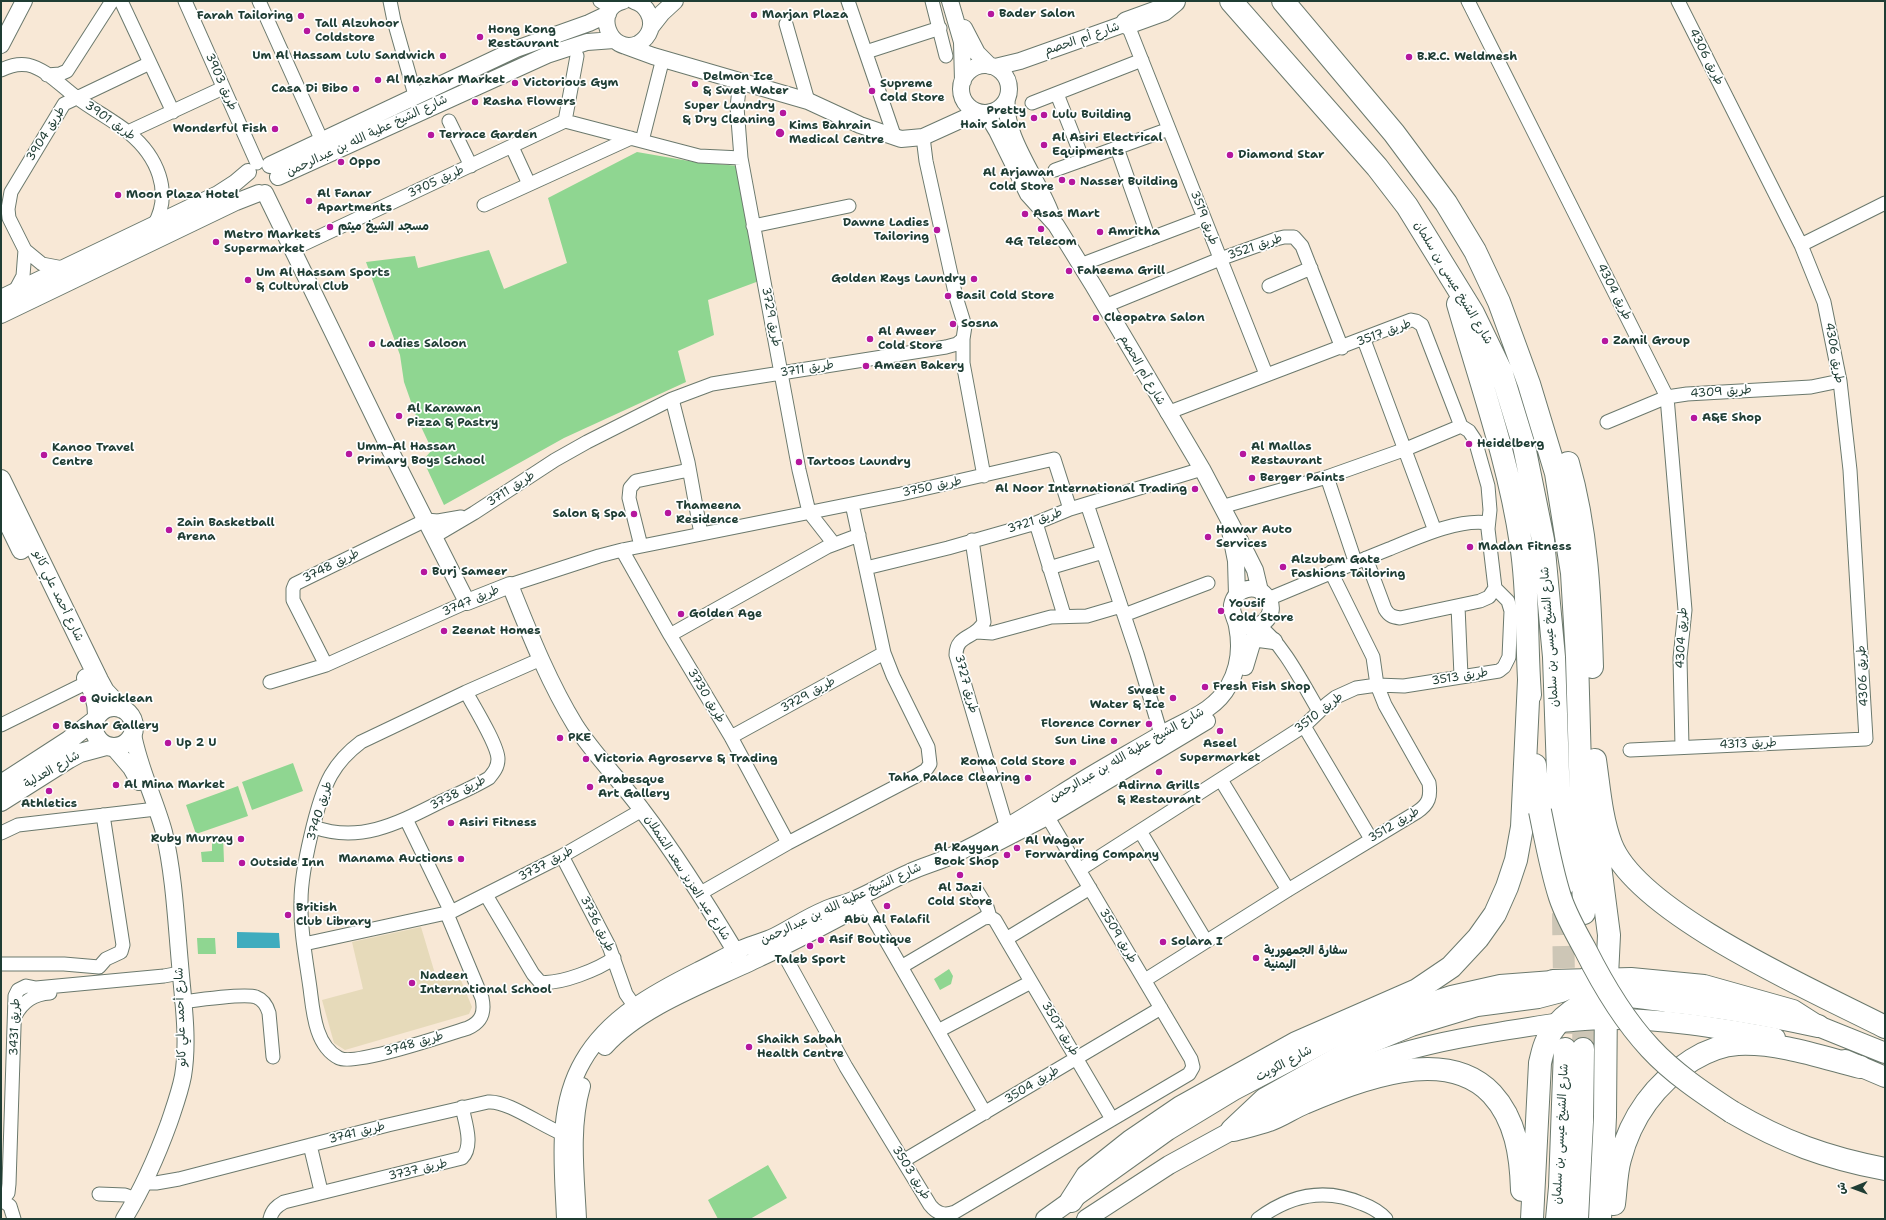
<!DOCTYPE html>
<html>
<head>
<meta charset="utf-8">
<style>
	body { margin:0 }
	#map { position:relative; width:1886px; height:1220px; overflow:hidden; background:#f8e8d6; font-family:"Shantell Sans","Playpen Sans Arabic",sans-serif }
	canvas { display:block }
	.frame { position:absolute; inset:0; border:2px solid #1f3d34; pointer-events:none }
	.north { position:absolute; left:1834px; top:1168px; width:40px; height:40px; -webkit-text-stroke:3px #fff; paint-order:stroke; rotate:269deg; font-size:11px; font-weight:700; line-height:16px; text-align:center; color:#1f3d34 }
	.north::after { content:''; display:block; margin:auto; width:14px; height:18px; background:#1f3d34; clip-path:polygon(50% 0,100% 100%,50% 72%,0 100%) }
</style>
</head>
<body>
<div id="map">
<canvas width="1886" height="1220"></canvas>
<div class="frame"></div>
<div class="north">ش</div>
</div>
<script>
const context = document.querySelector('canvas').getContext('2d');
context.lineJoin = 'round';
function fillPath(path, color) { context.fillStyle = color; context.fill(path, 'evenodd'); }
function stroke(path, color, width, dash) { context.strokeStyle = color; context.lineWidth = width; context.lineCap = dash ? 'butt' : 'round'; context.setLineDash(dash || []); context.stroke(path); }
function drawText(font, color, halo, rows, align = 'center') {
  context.font = font + ' "Shantell Sans","Playpen Sans Arabic",sans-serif'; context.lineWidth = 3.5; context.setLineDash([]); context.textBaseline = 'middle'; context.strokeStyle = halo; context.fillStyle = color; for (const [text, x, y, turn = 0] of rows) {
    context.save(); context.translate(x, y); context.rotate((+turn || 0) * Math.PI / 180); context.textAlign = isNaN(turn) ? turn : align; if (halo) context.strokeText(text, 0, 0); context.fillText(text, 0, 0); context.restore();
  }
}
fillPath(new Path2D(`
	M421 927 436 977 458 973 472 1007 469 1014 345 1050 334 1043 322 1000 363 989 352 942Z`), '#e6daba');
fillPath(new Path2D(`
	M637 152 689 161 738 166 759 281 708 300 714 335 678 351 686 382 564 438 444 505 423 460 432 450 416 416 404 382 400 355 366 262 415 256 418 268 489 250 504 289 567 263 548 198Z
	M293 763 303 791 252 810 242 782Z
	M238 786 248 816 196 834 186 805Z
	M223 834 224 862H202L201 852 212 851V838Z
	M197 938H215L216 954H198Z
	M949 969 953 976 951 984 940 990 934 979Z
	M768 1165 787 1198 750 1219H718L708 1200Z`), '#8fd691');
fillPath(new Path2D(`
	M237 932 279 933 280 948H237Z`), '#3facbe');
stroke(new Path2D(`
	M1563 913 1565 1049
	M1583 1049 1584 1001`), '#cdc6b6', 22, [22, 11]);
const minor = new Path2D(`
	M121 1 173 112
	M185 1 257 163
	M259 1 322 141
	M390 1 394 21 415 95
	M600 1 611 8
	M848 1 895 138
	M932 1 946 56
	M1468 1 1667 397 1685 610 1680 658 1682 747
	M1127 23 1266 374
	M786 24 808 101
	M866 52 940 28
	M1 70C9 66 18 63 28 65 46 69 61 86 76 97 93 110 113 120 129 133 157 156 173 192 154 225
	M47 75 60 74 67 71 112 1
	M740 81 737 107 741 158 799 470 809 512 834 544
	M1057 94 1083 160
	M1032 103 1142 60
	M449 121 471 166
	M565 121 699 156 741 158
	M565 121 577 56
	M128 132 223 88
	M642 141 663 58
	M512 147 529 184
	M1117 148 1149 239
	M1055 170 1169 129
	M484 205 631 138
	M753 226 849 206
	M1801 245 1885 203
	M293 249 565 121
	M1080 265 1204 218
	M63 268 42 264 25 250 9 218 8 209 11 192 64 104 150 63
	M1269 286 1311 268
	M15 291 23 276 25 250
	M1105 306 1220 259 1276 239 1284 237H1294L1302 246 1342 348
	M963 339V363L984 476
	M1364 340 1435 531
	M672 399 688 462 701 534
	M1167 413 1411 320 1416 321 1422 325 1461 426 1469 431 1475 440 1488 486 1490 510 1488 529 1495 588 1489 597 1480 601 1400 618C1393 617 1389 616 1385 609L1366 558
	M1607 422 1667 397 1687 394 1811 387 1840 381
	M1327 477 1355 561
	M1087 504 1137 654 1161 734
	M1221 507 1327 477 1406 449 1461 426
	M1036 523 1064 615
	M435 536 474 513 555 460 587 442 672 399 712 384 724 382 946 347 957 344 963 339 965 326 956 297 926 161 923 137
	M972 540 984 622C976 639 956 634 956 655L1009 835
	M641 546 629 498 630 488 636 481 689 470
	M622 550 670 635 731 737 788 843
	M866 568 948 548 1036 523 1070 509 1202 469
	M1049 568 1103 552
	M510 585 599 556 622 550 901 494 1054 459 1070 509
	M1268 599C1309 582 1349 565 1389 549 1416 538 1459 518 1488 523
	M1458 606 1461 676
	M1124 615 1208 583
	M1259 626C1282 642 1304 686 1319 711
	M977 632 992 633 1051 617 1087 616 1121 606
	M670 635 827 547 859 535
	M326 665 293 600V589L295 584 426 520 438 521 461 517
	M270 682 326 665 467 602
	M1 725 88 682
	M1304 726 1371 839
	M731 737 884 653
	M1630 750 1866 739 1850 470 1840 381 1824 302 1801 245 1678 1
	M1221 780 1288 890
	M406 819 451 912
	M314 827C361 844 400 822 442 801 458 794 474 787 489 778 494 772 498 767 498 759 498 745 473 705 466 692
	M1140 831 1206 941
	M1 833 18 825 156 809
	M562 856 609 946 626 994 640 1014
	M1079 870 1304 726 1327 704 1336 697 1356 688 1377 685 1404 686 1499 671 1504 667 1509 657 1511 611 1508 601 1495 588
	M977 891 987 907 990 917 995 920 1006 939 1112 1119
	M699 894 788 843 916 776 926 770 930 764 928 747 893 676 884 653 852 504
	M486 895 533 974 540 982C560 985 599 969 614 958
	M861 897 985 1113
	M447 914 482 998C485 1012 482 1022 468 1028 446 1035 355 1066 339 1058 315 1046 313 1011 310 988 306 959 300 930 301 901 301 871 317 800 331 775 339 761 349 751 361 742L466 692 541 659
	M1006 939 1090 888
	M776 940 846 1067 930 1205C937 1214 945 1216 955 1212L1189 1074 1193 1067 1191 1059 1043 809
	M304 944 451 912 562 856 642 810
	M1 964H64L99 967 106 959 121 952 123 945 103 815
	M901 967 984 918 990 917
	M1145 980 1288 890 1417 812C1429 804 1431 797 1429 783L1385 705 1377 685 1373 657 1331 572
	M182 1002C197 1000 244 993 256 997 264 1000 267 1006 269 1013L273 1057
	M15 1016C23 1001 34 994 50 993
	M938 1031 1031 982
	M310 1145 321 1191
	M903 1161 1161 1008
	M145 1183H156L179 1179 388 1125 488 1102C507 1100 542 1126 563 1134
	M99 1194 125 1195 136 1199
	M2 1200 10 1206 14 1219
	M1 1202 8 1193 9 1184 15 996 18 990 26 986 36 988 164 976 180 973
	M270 1219C272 1210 277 1206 284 1202L462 1158C474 1146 465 1122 462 1107
	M1258 1219C1290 1195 1325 1187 1363 1204 1371 1207 1380 1212 1386 1219`);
const tertiary = new Path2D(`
	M623 1C592 8 609 56 638 44 643 41 648 36 650 30 654 18 646 4 634 1
	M950 1 962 42 963 81
	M651 27 662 13 675 1
	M964 28 977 53 990 66
	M1 45 24 1
	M623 45 653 56 808 101 860 125 901 139 923 137 978 112
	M961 89a24 24 0 1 1 48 0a24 24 0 1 1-48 0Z
	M995 67 1020 61 1127 23
	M1007 98C1002 135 1039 180 1051 214
	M981 113 991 121 997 131 1028 194 1056 225 1093 285 1202 469 1248 556 1255 570 1260 591
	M270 165 516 49 589 23 608 14
	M278 177 547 55 587 42 614 40
	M265 193 394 458 467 602 510 585C529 632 548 681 575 725 594 755 621 781 642 810 678 857 710 909 740 959
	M1 298 218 194 235 183 248 172
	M1 315 236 202 259 193
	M1230 531 1236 561 1237 595
	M1252 642 1259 639 1274 641
	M1245 667 1257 627
	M113 747 131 768 139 782
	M983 850 1047 817 1207 721
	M605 1047C641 1006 711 982 760 958 795 942 829 923 864 905
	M124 1219C143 1188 157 1156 169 1123 174 1108 180 1092 183 1076 189 1040 183 1001 180 964 176 920 174 875 164 832 155 799 139 768 133 734
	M565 1219C563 1166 555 1109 583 1061 608 1017 655 992 699 970 714 963 728 954 743 948 754 943 765 941 775 936 791 928 807 917 824 910 834 905 845 904 855 899 874 891 891 880 910 872 923 866 938 862 951 856 995 836 1036 809 1076 784 1103 767 1131 752 1158 736 1183 721 1215 712 1229 685 1239 667 1241 646 1237 626 1236 619 1231 613 1232 605 1235 588 1256 583 1266 596 1282 615 1255 638 1236 620
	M578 1219C576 1175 570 1128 582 1086`);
const secondary = new Path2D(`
	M1 479 99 680 105 691 122 709
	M1 509 21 550
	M86 678C93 691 97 701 97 715
	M94 727a20 20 0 1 1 40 0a20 20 0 1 1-40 0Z
	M1 784 69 740 95 720
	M1 802 69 759 80 753 106 746
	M1301 1095C1331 1079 1362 1064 1396 1054 1449 1038 1505 1031 1560 1022
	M1045 1219 1168 1131 1234 1091 1335 1038 1392 1014 1451 995 1500 984 1553 980
	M1086 1219 1169 1165 1244 1124`);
const primary = new Path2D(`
	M1553 980 1631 978 1704 985 1793 1010 1818 1026 1885 1053
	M1560 1022C1575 1021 1590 1019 1606 1019 1662 1018 1719 1028 1775 1038
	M1845 1060 1885 1077`);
const motorway = new Path2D(`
	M1231 1 1377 167 1407 206 1473 313 1501 371 1524 446 1543 540 1554 657 1562 887
	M1283 1 1394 133 1446 203 1475 251 1499 302 1529 384 1556 473 1572 573 1577 657 1584 913
	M1127 23 1163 10 1174 1
	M1458 304C1481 384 1509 462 1521 544 1529 594 1526 645 1530 695
	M1568 463C1587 529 1590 598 1592 667
	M1595 760C1599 787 1601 818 1611 844 1638 914 1817 992 1885 1027
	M1535 765 1540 811
	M1595 827 1609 935 1606 997 1605 1117 1600 1219
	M1732 1112C1783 1142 1827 1158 1885 1169
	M1232 1130 1265 1099 1358 1047 1411 1025 1477 1005 1538 997 1561 991 1587 979 1607 961
	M1234 1130C1245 1127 1258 1124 1269 1120 1281 1116 1292 1108 1304 1103 1357 1081 1445 1044 1492 1094 1516 1120 1521 1156 1522 1190
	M1071 1201 1087 1176 1131 1141 1181 1107 1296 1043 1417 990 1451 967 1478 938 1495 914 1507 887 1516 860 1522 827 1529 680
	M1614 1204C1616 1189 1616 1173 1620 1159 1631 1117 1656 1083 1692 1060 1705 1052 1722 1045 1738 1044 1779 1042 1821 1057 1860 1067
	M1532 1219 1540 1063C1542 1055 1543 1048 1547 1040 1556 1019 1583 999 1606 997 1626 994 1647 998 1667 1001 1718 1006 1768 1015 1818 1026
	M1557 1219 1560 1187 1565 1049
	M1577 1219 1582 1122 1583 1049`);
stroke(minor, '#6b796d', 15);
stroke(tertiary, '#6b796d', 18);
stroke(secondary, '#6b796d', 20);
stroke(primary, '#6b796d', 22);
stroke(motorway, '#6b796d', 24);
stroke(minor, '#fff', 13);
stroke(tertiary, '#fff', 16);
stroke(secondary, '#fff', 18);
stroke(primary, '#fff', 20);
stroke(motorway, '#fff', 22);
const motorwayBridge = new Path2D(`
	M1540 811C1546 840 1551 869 1560 897 1566 915 1576 933 1585 949 1603 985 1623 1019 1650 1048 1673 1073 1703 1093 1732 1112`);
stroke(motorwayBridge, '#6b796d', 24, []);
stroke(motorwayBridge, '#fff', 22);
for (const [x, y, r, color] of [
	[991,14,4,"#b5179e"],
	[754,15,4,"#b5179e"],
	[301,16,4,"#b5179e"],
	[307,31,4,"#b5179e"],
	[480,37,4,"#b5179e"],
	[443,56,4,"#b5179e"],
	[1409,57,4,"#b5179e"],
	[378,80,4,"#b5179e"],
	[515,83,4,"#b5179e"],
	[695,84,4,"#b5179e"],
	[356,89,4,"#b5179e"],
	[872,91,4,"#b5179e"],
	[475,102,4,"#b5179e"],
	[783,113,4,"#b5179e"],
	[1044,115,4,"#b5179e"],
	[1034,118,4,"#b5179e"],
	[275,129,4,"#b5179e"],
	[780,133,5,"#b5179e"],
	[431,135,4,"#b5179e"],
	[1044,145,4,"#b5179e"],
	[1230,155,4,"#b5179e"],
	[341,162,4,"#b5179e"],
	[1062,180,4,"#b5179e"],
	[1072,182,4,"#b5179e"],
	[118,195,4,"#b5179e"],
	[309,201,4,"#b5179e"],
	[1025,214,4,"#b5179e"],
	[330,227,4,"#b5179e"],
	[1041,229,4,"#b5179e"],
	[937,230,4,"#b5179e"],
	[1100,232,4,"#b5179e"],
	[216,242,4,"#b5179e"],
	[1069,271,4,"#b5179e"],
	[974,279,4,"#b5179e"],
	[248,280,4,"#b5179e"],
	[948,296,4,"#b5179e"],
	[1096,318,4,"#b5179e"],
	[953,324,4,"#b5179e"],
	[870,339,4,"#b5179e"],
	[1605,341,4,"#b5179e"],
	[372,344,4,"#b5179e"],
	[866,366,4,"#b5179e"],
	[399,416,4,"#b5179e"],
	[1694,418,4,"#b5179e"],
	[1469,444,4,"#b5179e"],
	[349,454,4,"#b5179e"],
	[1243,454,4,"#b5179e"],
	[44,455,4,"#b5179e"],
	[799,462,4,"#b5179e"],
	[1252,478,4,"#b5179e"],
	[1195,489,4,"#b5179e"],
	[668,513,4,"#b5179e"],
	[634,514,4,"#b5179e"],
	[169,530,4,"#b5179e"],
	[1208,537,4,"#b5179e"],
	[1470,547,4,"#b5179e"],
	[1283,567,4,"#b5179e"],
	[424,572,4,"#b5179e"],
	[1221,611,4,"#b5179e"],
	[681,614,4,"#b5179e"],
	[444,631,4,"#b5179e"],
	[1205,687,4,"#b5179e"],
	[1173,698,4,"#b5179e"],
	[83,699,4,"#b5179e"],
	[1149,724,4,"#b5179e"],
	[56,726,4,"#b5179e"],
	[1220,731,4,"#b5179e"],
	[560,738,4,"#b5179e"],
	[1114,741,4,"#b5179e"],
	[168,743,4,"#b5179e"],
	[586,759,4,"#b5179e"],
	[1073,762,4,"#b5179e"],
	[1159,772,4,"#b5179e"],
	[1028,778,4,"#b5179e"],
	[116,785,4,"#b5179e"],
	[590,787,4,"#b5179e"],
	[49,791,4,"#b5179e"],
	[451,823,4,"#b5179e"],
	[241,839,4,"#b5179e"],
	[1017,848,4,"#b5179e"],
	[1007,855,4,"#b5179e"],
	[461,859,4,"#b5179e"],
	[242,863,4,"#b5179e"],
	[960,875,4,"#b5179e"],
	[887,906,4,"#b5179e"],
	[288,915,4,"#b5179e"],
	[821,940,4,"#b5179e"],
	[1163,942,4,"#b5179e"],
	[810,946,4,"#b5179e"],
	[1256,958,4,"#b5179e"],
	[412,983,4,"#b5179e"],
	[749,1047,4,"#b5179e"]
]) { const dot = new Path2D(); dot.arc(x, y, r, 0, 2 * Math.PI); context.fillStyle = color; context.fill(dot); stroke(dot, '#fff', 1.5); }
drawText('bold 12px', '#1f3d34', '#fff', [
	["Bader Salon",999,14],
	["Marjan Plaza",762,15],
	["Farah Tailoring",293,16,"right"],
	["Tall Alzuhoor",315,24],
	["Coldstore",315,38],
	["Hong Kong",488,30],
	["Restaurant",488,44],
	["Um Al Hassam Lulu Sandwich",435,56,"right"],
	["B.R.C. Weldmesh",1417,57],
	["Delmon Ice",703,77],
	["& Swet Water",703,91],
	["Al Mazhar Market",386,80],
	["Victorious Gym",523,83],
	["Supreme",880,84],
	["Cold Store",880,98],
	["Casa Di Bibo",348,89,"right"],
	["Rasha Flowers",483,102],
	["Super Laundry",775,106,"right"],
	["& Dry Cleaning",775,120,"right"],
	["Pretty",1026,111,"right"],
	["Hair Salon",1026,125,"right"],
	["Lulu Building",1052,115],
	["Kims Bahrain",789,126],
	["Medical Centre",789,140],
	["Wonderful Fish",267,129,"right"],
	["Terrace Garden",439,135],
	["Al Asiri Electrical",1052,138],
	["Equipments",1052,152],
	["Diamond Star",1238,155],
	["Oppo",349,162],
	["Al Arjawan",1054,173,"right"],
	["Cold Store",1054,187,"right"],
	["Nasser Building",1080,182],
	["Al Fanar",317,194],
	["Apartments",317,208],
	["Moon Plaza Hotel",126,195],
	["Asas Mart",1033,214],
	["Dawne Ladies",929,223,"right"],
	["Tailoring",929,237,"right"],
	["مسجد الشيخ ميثم",338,227],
	["Amritha",1108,232],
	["Metro Markets",224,235],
	["Supermarket",224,249],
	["4G Telecom",1041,242,"center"],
	["Faheema Grill",1077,271],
	["Um Al Hassam Sports",256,273],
	["& Cultural Club",256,287],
	["Golden Rays Laundry",966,279,"right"],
	["Basil Cold Store",956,296],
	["Cleopatra Salon",1104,318],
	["Sosna",961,324],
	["Al Aweer",878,332],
	["Cold Store",878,346],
	["Zamil Group",1613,341],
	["Ladies Saloon",380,344],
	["Ameen Bakery",874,366],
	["Al Karawan",407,409],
	["Pizza & Pastry",407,423],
	["A&E Shop",1702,418],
	["Heidelberg",1477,444],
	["Umm-Al Hassan",357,447],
	["Primary Boys School",357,461],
	["Al Mallas",1251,447],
	["Restaurant",1251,461],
	["Kanoo Travel",52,448],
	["Centre",52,462],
	["Tartoos Laundry",807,462],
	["Berger Paints",1260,478],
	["Al Noor International Trading",1187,489,"right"],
	["Thameena",676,506],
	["Residence",676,520],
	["Salon & Spa",626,514,"right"],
	["Zain Basketball",177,523],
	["Arena",177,537],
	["Hawar Auto",1216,530],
	["Services",1216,544],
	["Madan Fitness",1478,547],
	["Alzubam Gate",1291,560],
	["Fashions Tailoring",1291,574],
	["Burj Sameer",432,572],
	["Yousif",1229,604],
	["Cold Store",1229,618],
	["Golden Age",689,614],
	["Zeenat Homes",452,631],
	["Fresh Fish Shop",1213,687],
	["Sweet",1165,691,"right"],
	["Water & Ice",1165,705,"right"],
	["Quicklean",91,699],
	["Florence Corner",1141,724,"right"],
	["Bashar Gallery",64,726],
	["PKE",568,738],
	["Sun Line",1106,741,"right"],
	["Up 2 U",176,743],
	["Aseel",1220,744,"center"],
	["Supermarket",1220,758,"center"],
	["Victoria Agroserve & Trading",594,759],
	["Roma Cold Store",1065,762,"right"],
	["Taha Palace Clearing",1020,778,"right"],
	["Arabesque",598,780],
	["Art Gallery",598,794],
	["Al Mina Market",124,785],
	["Adirna Grills",1159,786,"center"],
	["& Restaurant",1159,800,"center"],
	["Athletics",49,804,"center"],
	["Asiri Fitness",459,823],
	["Ruby Murray",233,839,"right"],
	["Al Wagar",1025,841],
	["Forwarding Company",1025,855],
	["Al Rayyan",999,848,"right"],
	["Book Shop",999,862,"right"],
	["Manama Auctions",453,859,"right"],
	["Outside Inn",250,863],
	["Al Jazi",960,888,"center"],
	["Cold Store",960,902,"center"],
	["British",296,908],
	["Club Library",296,922],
	["Abu Al Falafil",887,920,"center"],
	["Asif Boutique",829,940],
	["Solara I",1171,942],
	["سفارة الجمهورية",1264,951],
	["اليمنية",1264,965],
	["Taleb Sport",810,960,"center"],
	["Nadeen",420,976],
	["International School",420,990],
	["Shaikh Sabah",757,1040],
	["Health Centre",757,1054]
], 'left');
drawText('12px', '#1f3d34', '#fff', [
	["شارع أم الحصم",1082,39,-19],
	["طريق 4306",1706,57,63],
	["طريق 3903",221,82,66],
	["طريق 3901",110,121,35],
	["طريق 3904",46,134,-58],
	["شارع الشيخ عطية الله بن عبدالرحمن",367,136,-25],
	["طريق 3705",436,182,-25],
	["طريق 3519",1204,218,69],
	["طريق 3521",1255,247,-19],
	["شارع الشيخ عيسى بن سلمان",1453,283,59],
	["طريق 4304",1614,292,63],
	["طريق 3729",771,317,79],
	["طريق 3517",1384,333,-20],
	["طريق 4306",1834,353,80],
	["طريق 3711",807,369,-9],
	["شارع أم الحصم",1142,370,60],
	["طريق 4309",1721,392,-4],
	["طريق 3750",932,487,-12],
	["طريق 3711",511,489,-33],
	["طريق 3721",1035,521,-18],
	["طريق 3748",331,566,-26],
	["شارع أحمد علي كانو",58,596,64],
	["طريق 3747",471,601,-23],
	["شارع الشيخ عيسى بن سلمان",1550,637,-94],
	["طريق 4304",1682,638,-87],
	["طريق 4306",1863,676,-93],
	["طريق 3513",1460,677,-9],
	["طريق 3727",966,684,75],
	["طريق 3729",808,695,-29],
	["طريق 3730",706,696,59],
	["طريق 3510",1319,713,-38],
	["طريق 4313",1748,744,-2],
	["شارع الشيخ عطية الله بن عبدالرحمن",1127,755,-30],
	["شارع العدلية",52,770,-30],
	["طريق 3738",458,793,-27],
	["طريق 3740",320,811,-73],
	["طريق 3512",1394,825,-31],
	["طريق 3737",546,864,-28],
	["شارع عبد العزيز سعد الشملان",687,878,57],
	["شارع الشيخ عطية الله بن عبدالرحمن",841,904,-25],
	["طريق 3736",597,924,63],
	["طريق 3509",1118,936,59],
	["شارع أحمد علي كانو",181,1017,-92],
	["طريق 3431",15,1027,-88],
	["طريق 3507",1060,1029,59],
	["طريق 3748",414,1044,-16],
	["شارع الكويت",1284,1064,-28],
	["طريق 3504",1032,1085,-31],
	["طريق 3741",357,1133,-14],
	["شارع الشيخ عيسى بن سلمان",1561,1134,-87],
	["طريق 3737",418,1170,-13],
	["طريق 3503",911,1173,58]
]);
</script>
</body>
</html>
